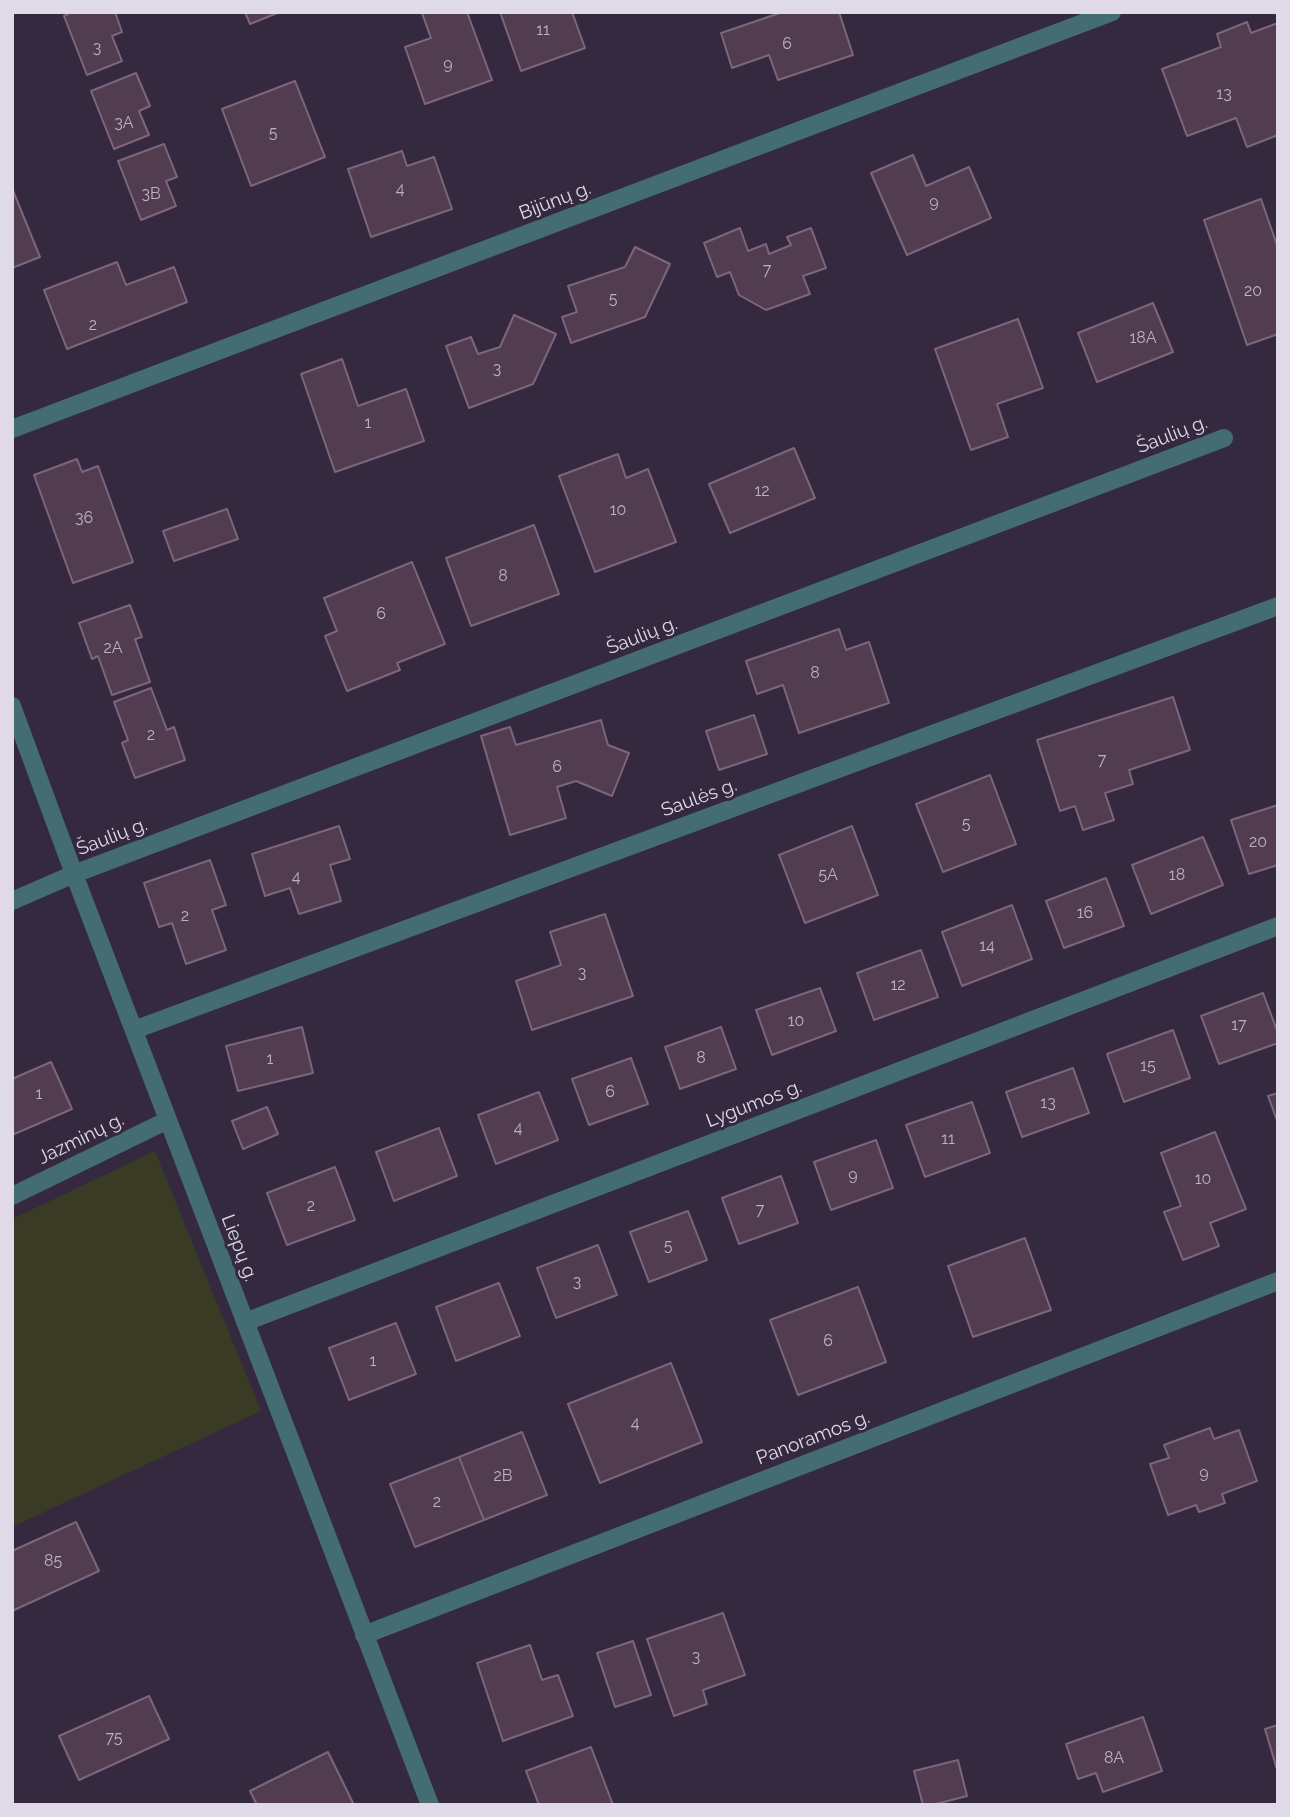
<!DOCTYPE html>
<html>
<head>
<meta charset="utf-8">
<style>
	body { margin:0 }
	#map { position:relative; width:1290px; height:1817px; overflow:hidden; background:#352940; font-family:Raleway,sans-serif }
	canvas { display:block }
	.frame { position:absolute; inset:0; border:14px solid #e0d9e8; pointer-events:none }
</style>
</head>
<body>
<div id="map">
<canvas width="1290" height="1817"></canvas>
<div class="frame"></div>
</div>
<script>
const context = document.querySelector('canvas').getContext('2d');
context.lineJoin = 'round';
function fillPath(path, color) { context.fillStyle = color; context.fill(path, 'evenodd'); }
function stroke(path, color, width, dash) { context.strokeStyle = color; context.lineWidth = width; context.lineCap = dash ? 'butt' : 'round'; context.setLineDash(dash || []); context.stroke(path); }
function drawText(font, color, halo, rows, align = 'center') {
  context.font = font + ' Raleway,sans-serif'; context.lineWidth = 6; context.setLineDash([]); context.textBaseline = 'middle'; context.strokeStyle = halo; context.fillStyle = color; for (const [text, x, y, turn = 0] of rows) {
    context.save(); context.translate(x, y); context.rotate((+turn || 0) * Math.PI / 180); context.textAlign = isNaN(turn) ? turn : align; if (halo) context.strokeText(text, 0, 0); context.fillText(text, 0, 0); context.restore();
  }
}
fillPath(new Path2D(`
	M155 1151 261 1411 12 1527V1219Z`), '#393b25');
const building = new Path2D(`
	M72 12H115L122 32 112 36 122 61 87 75 64 16Z
	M245 12H280L250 24Z
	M467 12 492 80 425 104 405 47 431 38 422 13Z
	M500 12H572L585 48 521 71Z
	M783 12H839L853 55 778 80 769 55 732 68 721 33Z
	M1247 22 1251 33 1278 23V135L1247 147 1236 118 1187 136 1162 69 1221 47 1217 34Z
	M136 73 150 106 139 111 149 135 114 149 91 91Z
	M295 81 325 157 251 186 222 109Z
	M164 144 177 177 166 181 176 206 141 220 118 161Z
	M402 151 407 166 434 157 452 209 371 237 348 169Z
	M913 155 926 186 969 167 991 218 907 255 871 173Z
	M12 188 40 257 12 268Z
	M1261 199 1278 248V334L1247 345 1204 220Z
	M740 228 748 251 766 244 769 254 791 245 787 237 811 228 826 268 803 276 810 294 766 310 739 295 730 272 717 277 704 243Z
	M635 247 670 264 645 317 571 343 562 317 577 312 568 286 625 267Z
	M117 262 126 285 174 267 187 302 67 349 44 290Z
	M1153 303 1173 352 1097 382 1078 333Z
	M514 315 556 334 533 384 469 408 446 346 471 337 478 354 500 347Z
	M1018 319 1043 388 997 404 1008 437 971 450 935 349Z
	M342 359 358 406 406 389 424 441 335 472 301 374Z
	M794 448 815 498 730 533 709 484Z
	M618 454 626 478 648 469 676 542 595 572 559 476Z
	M77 459 82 472 98 466 133 562 73 583 34 475Z
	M227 509 238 539 174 561 163 531Z
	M534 525 559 594 471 626 446 558Z
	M412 562 445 644 397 663 400 670 347 691 325 636 337 631 324 598Z
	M130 605 142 637 135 639 150 682 112 695 98 656 92 659 79 623Z
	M839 629 846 650 869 642 889 703 799 733 783 685 757 694 746 661Z
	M151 688 167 730 174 727 185 760 135 778 122 743 128 740 114 702Z
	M1173 697 1190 750 1129 770 1133 784 1105 793 1114 820 1083 830 1075 806 1060 811 1037 740Z
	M754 715 767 754 719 770 706 731Z
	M601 720 608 745 629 753 612 796 576 781 557 787 566 818 510 835 481 736 510 727 516 745Z
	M990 775 1016 844 943 872 916 804Z
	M1278 805V865L1249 874 1231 820Z
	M339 826 350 859 330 865 341 901 299 914 290 888 265 896 252 854Z
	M852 826 878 895 805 923 779 855Z
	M1203 837 1223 885 1151 914 1132 865Z
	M210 860 226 905 212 910 226 950 186 964 172 923 159 927 144 883Z
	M1106 878 1124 926 1064 948 1046 901Z
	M1012 905 1032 959 962 986 942 932Z
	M605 914 633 996 532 1030 516 981 561 965 550 932Z
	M921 950 938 997 874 1020 857 973Z
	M820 988 836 1031 772 1055 756 1010Z
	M1263 993 1278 1033V1043L1219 1064 1201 1016Z
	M302 1027 313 1073 238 1091 226 1046Z
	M721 1027 736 1069 680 1089 665 1047Z
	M1173 1030 1190 1078 1124 1102 1107 1054Z
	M631 1058 648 1104 589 1125 572 1079Z
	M51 1062 72 1109 12 1135V1079Z
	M1073 1068 1089 1113 1022 1137 1006 1092Z
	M539 1092 558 1140 496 1164 478 1115Z
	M1278 1093V1123L1268 1096Z
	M972 1102 990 1153 925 1177 906 1125Z
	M267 1107 278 1134 243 1149 232 1121Z
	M439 1128 457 1176 394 1201 376 1152Z
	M1215 1132 1246 1209 1210 1223 1219 1246 1183 1260 1164 1212 1181 1206 1161 1153Z
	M876 1140 893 1188 831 1210 814 1162Z
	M335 1167 355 1220 287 1245 267 1193Z
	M781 1176 798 1223 739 1244 722 1198Z
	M688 1211 707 1260 649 1282 630 1232Z
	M1025 1238 1051 1310 973 1337 948 1266Z
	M598 1245 617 1295 556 1318 537 1268Z
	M499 1283 520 1336 456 1361 436 1307Z
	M858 1287 886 1362 798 1395 770 1320Z
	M396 1323 416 1374 349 1400 329 1348Z
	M671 1363 702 1442 600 1483 568 1404Z
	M1210 1428 1214 1439 1239 1430 1257 1481 1222 1494 1225 1503 1199 1512 1196 1505 1168 1515 1150 1464 1169 1458 1164 1445Z
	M522 1432 547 1495 484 1520 459 1457Z
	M459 1457 484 1520 415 1547 390 1484Z
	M76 1522 99 1571 12 1611V1551Z
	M723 1613 745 1675 703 1690 707 1704 674 1716 647 1639Z
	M633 1641 651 1695 615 1707 597 1653Z
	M530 1645 542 1680 558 1675 573 1716 503 1741 477 1663Z
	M149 1696 169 1739 79 1780 59 1736Z
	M1143 1717 1162 1771 1103 1792 1096 1773 1078 1779 1066 1744Z
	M1278 1725V1773L1265 1729Z
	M591 1747 613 1805H539L526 1771Z
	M328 1752 354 1805H257L250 1791Z
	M958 1760 967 1796 932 1805H923L914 1771Z`);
fillPath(building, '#513c50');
stroke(building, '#7d667c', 2);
stroke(new Path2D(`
	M12 429 1112 12
	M12 706 74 874 430 1805
	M12 901 74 874 1224 438
	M134 1030 1278 606
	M12 1196 168 1120
	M245 1322 1278 926
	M364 1635 1278 1281`), '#436d72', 18);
drawText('16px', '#bcb2c2', null, [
	["11",543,30],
	["6",787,44],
	["3",97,48],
	["9",448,64],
	["13",1224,94],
	["3A",124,123],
	["5",273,133],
	["4",400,189],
	["3B",151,194],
	["9",934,202],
	["7",767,270],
	["20",1253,291],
	["5",613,299],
	["2",93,325],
	["18A",1143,338],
	["3",497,369],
	["1",368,423],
	["12",762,491],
	["10",618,510],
	["36",84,518],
	["8",503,576],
	["6",381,614],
	["2A",113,648],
	["8",815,673],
	["2",151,735],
	["7",1102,760],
	["6",557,767],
	["5",966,824],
	["20",1258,842],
	["5A",828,875],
	["18",1177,875],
	["4",296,877],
	["16",1085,913],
	["2",185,916],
	["14",987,946],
	["3",582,973],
	["12",898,985],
	["10",796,1021],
	["17",1239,1025],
	["8",701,1058],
	["1",270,1059],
	["15",1148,1066],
	["6",610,1092],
	["1",39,1094],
	["13",1048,1103],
	["4",518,1128],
	["11",948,1139],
	["9",853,1175],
	["10",1203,1179],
	["2",311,1206],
	["7",760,1210],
	["5",668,1246],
	["3",577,1282],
	["6",828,1341],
	["1",373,1361],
	["4",635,1423],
	["9",1204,1473],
	["2B",503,1476],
	["2",437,1502],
	["85",53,1561],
	["3",696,1657],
	["75",114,1738],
	["8A",1114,1758]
]);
drawText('19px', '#e0d9e8', '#352940', [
	["Bijūnų g.",555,201,-21],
	["Šaulių g.",1172,435,-21],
	["Šaulių g.",642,636,-21],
	["Saulės g.",699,798,-20],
	["Šaulių g.",112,837,-21],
	["Lygumos g.",754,1104,-21],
	["Jazminų g.",81,1139,-26],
	["Liepų g.",239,1248,69],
	["Panoramos g.",813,1438,-21]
]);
</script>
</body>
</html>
